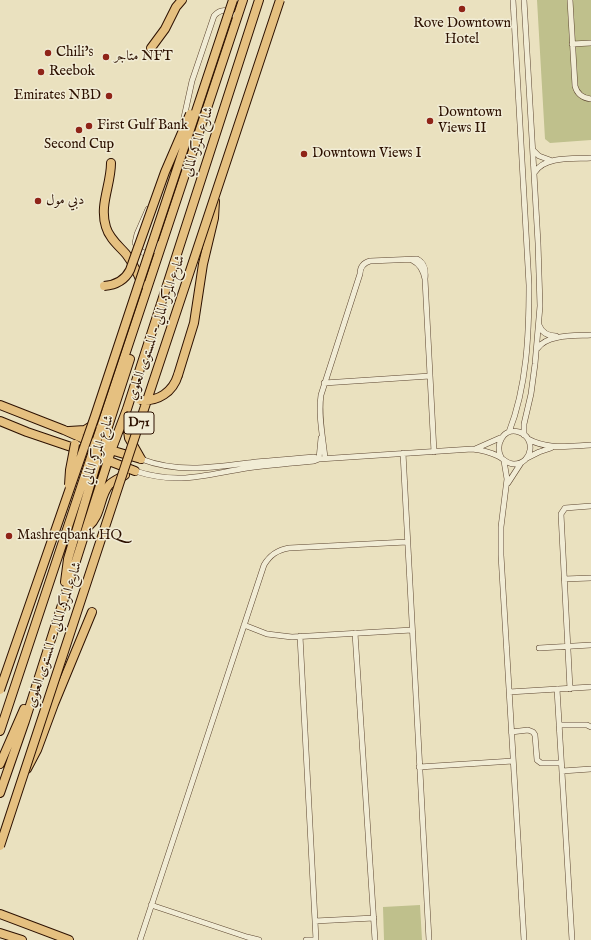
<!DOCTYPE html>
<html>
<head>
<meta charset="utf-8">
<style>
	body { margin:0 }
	canvas { display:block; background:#eae1bf }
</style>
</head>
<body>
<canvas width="591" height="940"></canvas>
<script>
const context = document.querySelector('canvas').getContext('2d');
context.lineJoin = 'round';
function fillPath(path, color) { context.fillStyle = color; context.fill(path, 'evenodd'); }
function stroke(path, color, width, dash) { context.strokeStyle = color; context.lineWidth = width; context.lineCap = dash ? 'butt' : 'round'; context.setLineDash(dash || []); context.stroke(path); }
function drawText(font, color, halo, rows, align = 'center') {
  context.font = font + ' "IM FELL English",Amiri,serif'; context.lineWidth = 3; context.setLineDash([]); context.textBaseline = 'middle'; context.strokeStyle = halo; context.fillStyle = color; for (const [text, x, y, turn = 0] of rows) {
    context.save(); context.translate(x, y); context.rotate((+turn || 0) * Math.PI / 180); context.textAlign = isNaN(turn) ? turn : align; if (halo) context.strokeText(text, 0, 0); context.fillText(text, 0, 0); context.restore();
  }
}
fillPath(new Path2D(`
	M537 0H591V140L550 143 545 139Z
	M420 905 422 940H384L383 907Z`), '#bfc08c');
const minor = new Path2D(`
	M524 0 538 243 540 306 535 364 531 394 524 424V435
	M570 0 575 86C577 94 582 98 591 99
	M572 44 591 43
	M183 122 192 81 214 16C222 7 231 10 237 19
	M533 150 539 156 550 160
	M535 172C545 156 573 159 591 158
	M148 209 137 234 135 243 140 251C149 256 154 252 159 244
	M412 260C420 264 423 270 425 279L434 452
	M539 325C542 333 548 336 556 336
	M538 348C547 334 576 336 591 335
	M324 383 430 376
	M509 432C527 386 529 334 529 285L513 0
	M528 439C548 450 569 446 591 445
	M475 449 500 438
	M403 453 429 940
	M325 458C323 437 318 416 321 395L360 274C360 267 363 263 370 261L417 259C425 263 426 270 425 279
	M527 458 539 452 551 448
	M141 459C180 474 216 467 256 462 275 460 294 459 314 457L319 459 472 449C481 450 490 452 498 456 504 459 507 464 514 464 533 464 536 437 519 432 503 427 495 445 501 457
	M319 459 321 438
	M504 461 507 479 501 527V555L524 940
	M135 471C179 485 204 475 247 468 269 465 292 463 314 461L319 459
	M508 483 521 463
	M564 579 591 578
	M244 625 267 634 292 637 412 630
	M355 633 375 940
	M300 636 316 940
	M539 648 591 645
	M557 689 572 940
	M570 689 561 514 565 508 591 506
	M509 692 591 687
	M559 725H587L591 727
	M511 732 528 730 533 732 535 735 537 760 541 763H561
	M419 767 513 761
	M562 771 591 769
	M151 905 247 937 259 940
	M315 921 374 918
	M140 940 264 565C270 555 277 550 289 548L407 542
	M306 940H316`);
const primary = new Path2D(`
	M151 48 165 29 176 7 182 0
	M111 163C111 185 99 205 106 227 109 238 119 246 126 254 133 263 138 274 142 284
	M0 405 64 430 93 443
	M126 417 129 438 141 459
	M0 421 27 432 80 450
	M69 431 85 430 93 425
	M107 449 141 459
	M104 459 135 471
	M109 459 105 436 130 359
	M88 527C102 515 99 497 109 485 113 481 120 478 125 475
	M65 582 68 559 96 465 97 454 96 446
	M0 731 243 0
	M0 764 24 709
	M0 793 25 721 111 451 127 409 259 0
	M0 914 69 940
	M0 933 22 940`);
const trunk = new Path2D(`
	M178 375 194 323 203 264 214 218 215 201
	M27 769 37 750 54 704 92 612`);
stroke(minor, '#5c4530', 6);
stroke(primary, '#2d1100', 10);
stroke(trunk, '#2d1100', 10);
stroke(minor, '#f1ecd5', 5);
stroke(primary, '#e5c080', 8);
stroke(trunk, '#e5c080', 8);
const trunkBridge = new Path2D(`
	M104 286C116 285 125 280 130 270L165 172 190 114
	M140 400C158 402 173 392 178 375
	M69 485 70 470 75 444
	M0 690 95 416 233 0
	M0 846C91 563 188 283 280 0`);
stroke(trunkBridge, '#2d1100', 10, []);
stroke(trunkBridge, '#e5c080', 8);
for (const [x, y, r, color] of [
	[462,9,4,"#8f2418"],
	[48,53,4,"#8f2418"],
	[106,57,4,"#8f2418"],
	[41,72,4,"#8f2418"],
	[109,96,4,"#8f2418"],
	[430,121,4,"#8f2418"],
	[89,126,4,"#8f2418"],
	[79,130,4,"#8f2418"],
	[304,154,4,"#8f2418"],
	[38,201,4,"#8f2418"],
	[9,536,4,"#8f2418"]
]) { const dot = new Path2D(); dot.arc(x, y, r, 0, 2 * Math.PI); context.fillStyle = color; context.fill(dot); stroke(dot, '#f1ecd5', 1.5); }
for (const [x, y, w] of [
	[139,423,30]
]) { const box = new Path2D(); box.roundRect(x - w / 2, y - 11, w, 22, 3); context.fillStyle = '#f1ecd5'; context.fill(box); stroke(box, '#2d1100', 1); }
drawText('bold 13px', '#2d1100', null, [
	["D71",139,423]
]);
drawText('14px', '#2d1100', '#f1ecd5', [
	["Rove Downtown",462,24,"center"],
	["Hotel",462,40,"center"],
	["Chili's",56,53],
	["متاجر NFT",114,57],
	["Reebok",49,72],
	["Emirates NBD",101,96,"right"],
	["Downtown",438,113],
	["Views II",438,129],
	["First Gulf Bank",97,126],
	["Second Cup",79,145,"center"],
	["Downtown Views I",312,154],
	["دبي مول",46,201],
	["Mashreqbank HQ",17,536]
], 'left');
drawText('14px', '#2d1100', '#f1ecd5', [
	["شارع المركز المالي",199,142,-72],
	["شارع المركز المالي - المستوى العلوي",157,328,-71],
	["شارع المركز المالي",99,450,-71],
	["شارع المركز المالي - المستوى العلوي",55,635,-72]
]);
</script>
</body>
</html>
